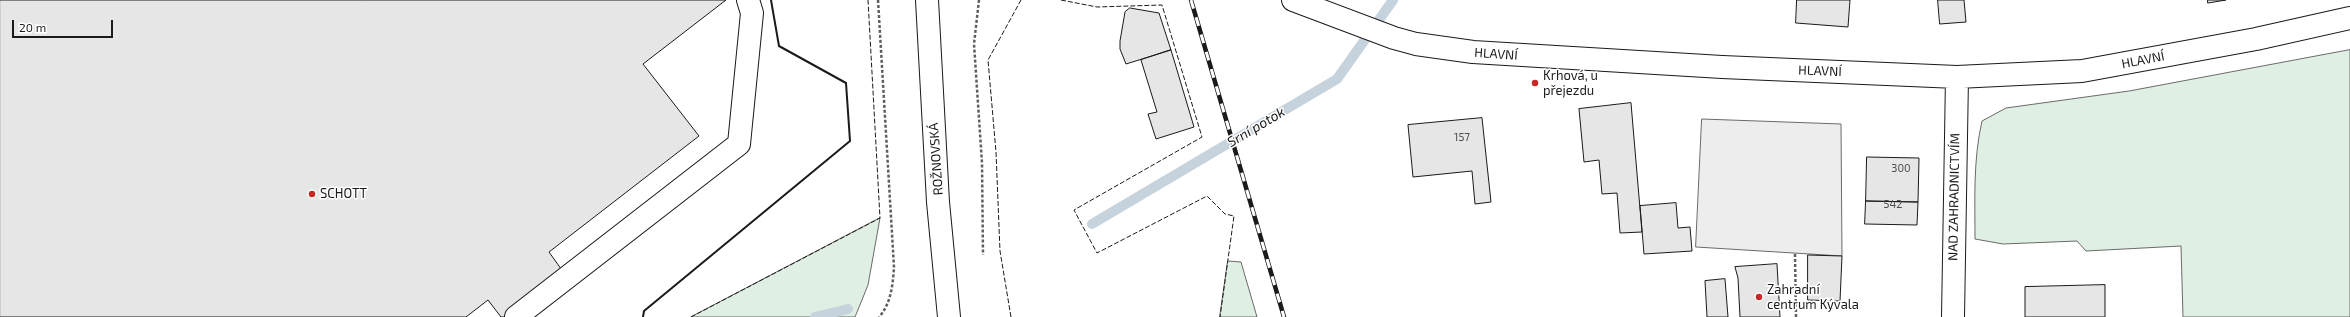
<!DOCTYPE html>
<html>
<head>
<meta charset="utf-8">
<style>
	body { margin:0 }
	#map { position:relative; width:2350px; height:317px; overflow:hidden; background:#fff; font-family:"Exo 2",sans-serif }
	canvas { display:block }
	.scale { position:absolute; left:12px; top:20px; width:101px; height:18px; box-sizing:border-box; border:2px solid #1a1a1a; border-top:0; padding-left:5px; font-size:12px; line-height:14px; white-space:nowrap; color:#1a1a1a; -webkit-text-stroke:3px #fff; paint-order:stroke }
</style>
</head>
<body>
<div id="map">
<canvas width="2350" height="317"></canvas>
<div class="scale">20 m</div>
</div>
<script>
const context = document.querySelector('canvas').getContext('2d');
context.lineJoin = 'round';
function fillPath(path, color) { context.fillStyle = color; context.fill(path, 'evenodd'); }
function stroke(path, color, width, dash) { context.strokeStyle = color; context.lineWidth = width; context.lineCap = dash ? 'butt' : 'round'; context.setLineDash(dash || []); context.stroke(path); }
function drawText(font, color, halo, rows, align = 'center') {
  context.font = font + ' "Exo 2",sans-serif'; context.lineWidth = 3; context.setLineDash([]); context.textBaseline = 'middle'; context.strokeStyle = halo; context.fillStyle = color; for (const [text, x, y, turn = 0] of rows) {
    context.save(); context.translate(x, y); context.rotate((+turn || 0) * Math.PI / 180); context.textAlign = isNaN(turn) ? turn : align; if (halo) context.strokeText(text, 0, 0); context.fillText(text, 0, 0); context.restore();
  }
}
const green = new Path2D(`
	M2350 50V317H2183L2181 246 2086 251 2077 241 2003 244 1975 239C1975 200 1973 160 1982 121L2006 108 2129 91Z
	M880 218 868 285 855 317H691Z
	M1228 261 1241 262 1257 317H1220Z`);
fillPath(green, '#e0efe3');
stroke(green, '#6a6a6a', 1);
const parking = new Path2D(`
	M1702 119 1841 124 1842 256 1696 247Z`);
fillPath(parking, '#ededed');
stroke(parking, '#6a6a6a', 1);
stroke(new Path2D(`
	M1092 224 1337 79 1393 0
	M815 317 848 309`), '#c6d2dc', 10);
const building = new Path2D(`
	M0 0H726L643 64 699 136 549 252 564 273 508 317H501L488 300 466 317H0Z
	M1797 0H1850L1848 27 1796 23Z
	M1938 0H1964L1966 22 1940 24Z
	M2208 0H2226L2208 3Z
	M1130 8 1159 13 1171 50 1126 64 1120 49V41L1125 12Z
	M1171 50 1194 127 1156 139 1148 114 1157 112 1141 60Z
	M1631 103 1642 232 1620 233 1617 193 1602 194 1599 160 1584 162 1579 109Z
	M1482 118 1491 202 1475 204 1472 171 1413 177 1408 125Z
	M1867 157 1919 158 1918 202 1866 201Z
	M1866 201 1918 202 1917 225 1865 224Z
	M1676 203 1678 228 1690 227 1692 251 1644 254 1640 206Z
	M1808 255 1842 256 1840 301 1808 300Z
	M1777 264 1780 317H1740L1738 278 1735 267Z
	M1725 279 1728 317H1707L1705 281Z
	M2105 285V317H2025V287Z`);
fillPath(building, '#e6e6e6');
stroke(building, '#1a1a1a', 1);
const minor = new Path2D(`
	M1293 0 1394 38 1416 44 1473 52 1722 67 1957 77 2082 71 2256 39 2350 18
	M516 317 739 144 752 13 748 0
	M1953 317 1957 77`);
const major = new Path2D(`
	M927 0 938 202 949 317`);
stroke(minor, '#1a1a1a', 24);
stroke(major, '#1a1a1a', 24);
stroke(new Path2D(`
	M878 0 894 267C893 284 891 304 879 317
	M979 0 974 44 982 163 983 255
	M1795 254 1796 317`), '#5f5f5f', 2.5, [3, 2]);
stroke(minor, '#fff', 22);
stroke(major, '#fff', 22);
const rail = new Path2D(`
	M1191 0 1284 317`);
stroke(rail, '#1a1a1a', 4.5);
stroke(rail, '#fff', 3, [9]);
stroke(new Path2D(`
	M1061 0 1097 7 1162 5 1202 137 1074 210 1097 253 1207 196 1225 214 1234 216 1220 317
	M691 317 880 218 868 0
	M1011 317 1000 251 996 152 988 60 1021 0`), '#1a1a1a', 1, [5, 2]);
stroke(new Path2D(`
	M643 317 644 311 850 141 846 83 779 46 771 0`), '#1a1a1a', 2);
for (const [x, y, r, color] of [
	[1535,83,4,"#c62828"],
	[312,194,4,"#c62828"],
	[1759,297,4,"#c62828"]
]) { const dot = new Path2D(); dot.arc(x, y, r, 0, 2 * Math.PI); context.fillStyle = color; context.fill(dot); stroke(dot, '#fff', 1.5); }
drawText('11px', '#4d4d4d', null, [
	["157",1462,137],
	["300",1901,168],
	["542",1893,204]
]);
drawText('13px', '#1a1a1a', '#fff', [
	["HLAVNÍ",1496,54,4],
	["HLAVNÍ",2143,60,-11],
	["HLAVNÍ",1820,71,2],
	["ROŽNOVSKÁ",936,159,-94],
	["NAD ZAHRADNICTVÍM",1954,197,-89]
]);
drawText('13px', '#1a1a1a', '#fff', [
	["Krhová, u",1543,76],
	["přejezdu",1543,91],
	["SCHOTT",320,194],
	["Zahradní",1767,290],
	["centrum Kývala",1767,305]
], 'left');
drawText('italic 14px', '#1a1a1a', '#fff', [
	["Srní potok",1256,127,-31]
]);
</script>
</body>
</html>
